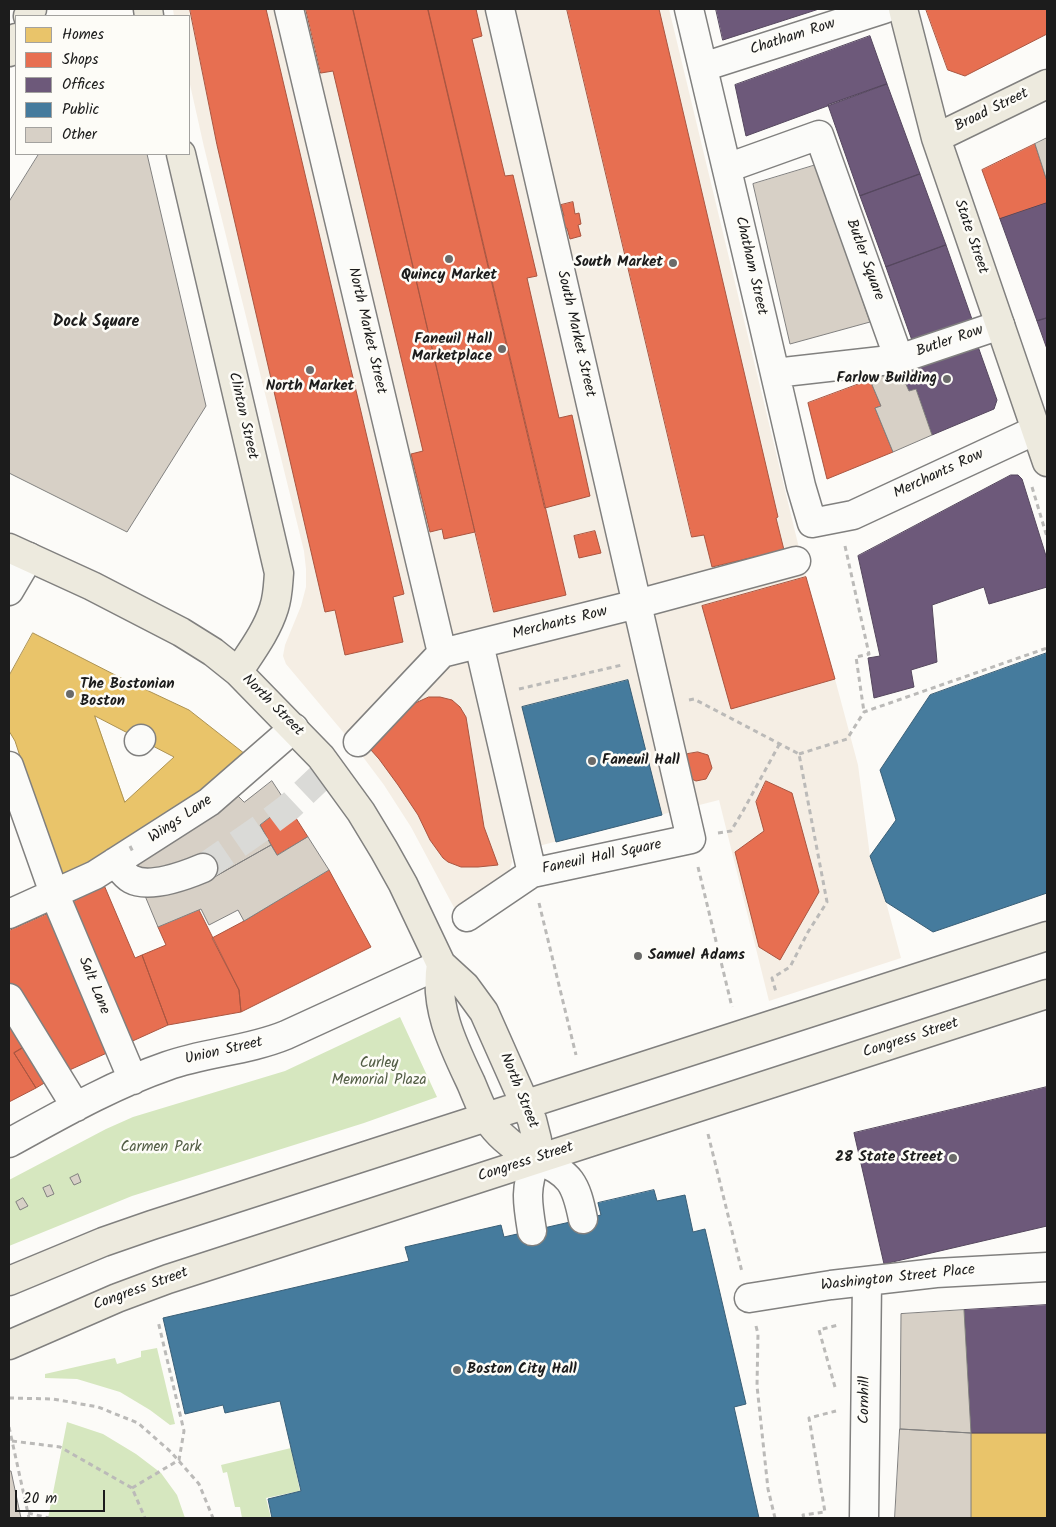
<!DOCTYPE html>
<html>
<head>
<meta charset="utf-8">
<style>
	body { margin:0 }
	#map { position:relative; width:1056px; height:1527px; overflow:hidden; background:#fcfbf8; font-family:Kalam,sans-serif }
	canvas { display:block }
	.frame { position:absolute; inset:0; border:10px solid #1c1c1c; pointer-events:none }
	.legend { position:absolute; left:15px; top:15px; width:175px; height:140px; box-sizing:border-box; background:#fdfcf7; border:1px solid #a3a29f; margin:0; padding:6px 9px; list-style:none; font-size:15px; color:#1c1c1c }
	.legend li { display:flex; align-items:center; gap:10px; height:25px }
	.legend b { width:25px; border:1px solid #a3a29f }
	.scale { position:absolute; left:15px; top:1490px; width:90px; height:22px; box-sizing:border-box; border:2px solid #1c1c1c; border-top:0; padding-left:6px; font-size:15px; line-height:18px; white-space:nowrap; color:#1c1c1c; -webkit-text-stroke:4px #fdfcf7; paint-order:stroke }
</style>
</head>
<body>
<div id="map">
<canvas width="1056" height="1527"></canvas>
<div class="frame"></div>
<ul class="legend">
<li><b style="height:14px;background:#e9c46a"></b>Homes</li>
<li><b style="height:14px;background:#e76f51"></b>Shops</li>
<li><b style="height:14px;background:#6d597a"></b>Offices</li>
<li><b style="height:14px;background:#457b9d"></b>Public</li>
<li><b style="height:14px;background:#d7d0c6"></b>Other</li>
</ul>
<div class="scale">20 m</div>
</div>
<script>
const context = document.querySelector('canvas').getContext('2d');
context.lineJoin = 'round';
function fillPath(path, color) { context.fillStyle = color; context.fill(path, 'evenodd'); }
function stroke(path, color, width, dash) { context.strokeStyle = color; context.lineWidth = width; context.lineCap = dash ? 'butt' : 'round'; context.setLineDash(dash || []); context.stroke(path); }
function drawText(font, color, halo, rows, align = 'center') {
  context.font = font + ' Kalam,sans-serif'; context.lineWidth = 5; context.setLineDash([]); context.textBaseline = 'middle'; context.strokeStyle = halo; context.fillStyle = color; for (const [text, x, y, turn = 0] of rows) {
    context.save(); context.translate(x, y); context.rotate((+turn || 0) * Math.PI / 180); context.textAlign = isNaN(turn) ? turn : align; if (halo) context.strokeText(text, 0, 0); context.fillText(text, 0, 0); context.restore();
  }
}
fillPath(new Path2D(`
	M173 9H669L806 577 835 679 858 765 870 856 886 902 901 958 769 1001 719 800 511 853 512 862 506 880 458 915 411 827 384 785 354 745 286 664 283 656 285 645 301 606 306 587V569L304 551 204 147 189 80V16H174Z`), '#f5eee4');
fillPath(new Path2D(`
	M400 1017 437 1097 364 1123 132 1196 9 1246V1180L106 1129 133 1117 285 1071Z
	M157 1348 175 1424 170 1425 150 1410 120 1392 77 1379 45 1378V1374L115 1358 117 1364 141 1357V1351Z
	M67 1422 103 1434 136 1454 161 1473 177 1495 185 1518H48Z
	M291 1448 300 1491 266 1498 271 1518H242L240 1507H235L227 1472 223 1473 221 1465Z`), '#d6e7bf');
const homes = new Path2D(`
	M33 633 121 678 189 710 245 754 193 803 108 861 59 876 15 741 9 731V676ZM95 716 174 757 125 802Z
	M971 1433H1047V1518H971Z`);
fillPath(homes, '#e9c46a');
stroke(homes, '#ac9253', 1);
const shops = new Path2D(`
	M190 9H266L404 594 393 597 403 642 345 655 335 610 325 612 217 145Z
	M306 9H353L475 532 444 539 442 529 430 532 411 454 423 451 333 71 321 73Z
	M353 9H428L566 595 494 612Z
	M428 9H476L482 36 472 39 505 176 513 175 537 276 527 278 559 418 572 415 590 496 545 508Z
	M567 9H659L778 517 776 518 784 550 712 567 704 535 692 537Z
	M926 9H1047V34L965 76 948 70Z
	M1035 144 1047 181V203L1000 219 982 170Z
	M573 202 575 214 579 213 581 224 578 225 581 236 570 239 567 228 562 229 560 217 564 216 561 205Z
	M870 380 881 406 875 408 893 452 827 479 808 403Z
	M595 531 601 553 579 558 574 536Z
	M806 577 835 679 731 709 702 606Z
	M429 697H440L452 700 460 707 466 717 484 827 498 865 478 867H461L448 862 443 858 430 840 418 815 398 785 379 759 362 740 409 706Z
	M698 752 708 755 712 768 706 779 696 781 685 776 681 764 687 754Z
	M766 781 792 793 819 892 780 960 759 947 735 852 764 831 756 802Z
	M287 804 308 837 277 855 260 825Z
	M329 870 371 947 241 1012 239 990 212 938 244 921Z
	M104 885 135 958 142 955 168 1025 126 1044 68 905Z
	M199 910 239 990 241 1012 168 1025 142 955 166 945 158 927Z
	M50 913 109 1052 63 1073 9 988V931Z
	M9 1018 29 1044 14 1053 36 1088 9 1102Z
	M29 1044 51 1079 36 1088 14 1053Z`);
fillPath(shops, '#e76f51');
stroke(shops, '#aa5641', 1);
const offices = new Path2D(`
	M716 9H819L723 40Z
	M870 36 887 84 746 136 735 85Z
	M887 84 920 174 860 196 828 105Z
	M920 174 946 245 886 267 860 196Z
	M1047 203V318L1037 321 1000 219Z
	M946 245 974 325 914 346 886 267Z
	M1047 318V349L1037 321Z
	M975 338 997 400 994 409 932 435 916 389 909 391 899 369Z
	M1011 475H1018L1022 479 1047 559V587L989 604 984 587 932 605 937 662 911 670 914 687 874 698 868 658 880 656 858 556Z
	M1047 1087V1226L884 1264 854 1133Z
	M1047 1305V1433H971L964 1310Z`);
fillPath(offices, '#6d597a');
stroke(offices, '#55475e', 1);
const public = new Path2D(`
	M1047 653V893L933 932 886 902 870 856 896 820 880 770 930 695Z
	M628 680 662 815 556 842 522 707Z
	M654 1190 657 1201 685 1195 693 1232 705 1229 746 1404 734 1407 759 1518H272L268 1499 301 1491 280 1401 225 1413 223 1405 185 1414 163 1318 409 1261 405 1247 501 1225 504 1237 601 1215 598 1203Z`);
fillPath(public, '#457b9d');
stroke(public, '#395e76', 1);
const building = new Path2D(`
	M1047 138V181L1035 144Z
	M39 154H147L206 406 127 532 9 473V202Z
	M816 165 870 322 790 344 753 184Z
	M899 369 909 391 916 389 932 435 893 452 875 408 881 406 870 380Z
	M272 781 287 804 260 825 271 845 209 880 203 868 141 871 133 865 235 793 244 802Z
	M308 837 329 870 244 921 238 910 209 925 201 909 158 927 143 891 204 870 209 880 271 845 277 855Z
	M78 1174 81 1182 74 1185 70 1178Z
	M50 1185 54 1194 47 1197 43 1188Z
	M23 1198 28 1206 20 1210 16 1202Z
	M964 1310 971 1433 900 1429 901 1314Z
	M900 1429 971 1433V1518H895Z
	M9 1471H11L21 1518H9Z`);
fillPath(building, '#d7d0c6');
stroke(building, '#81807f', 1);
stroke(new Path2D(`
	M203 868 261 828 289 807 330 768`), '#dadad7', 28, [28, 14]);
const minor = new Path2D(`
	M289 9 442 653
	M689 9 763 322 801 486 812 523 853 515 1036 430
	M703 67 884 9
	M727 168 819 135 899 359 775 373
	M899 359 1000 325
	M9 591 29 557
	M479 644 532 873
	M139 741 141 739
	M358 742 442 653 637 604 796 561
	M9 766 54 893 133 1080
	M115 862C119 867 125 876 131 879 149 889 184 876 203 868
	M9 914 95 875 209 802 294 728
	M467 917 532 873 691 839 500 9
	M9 998 76 1107
	M9 1143C60 1115 112 1085 167 1066 206 1052 247 1051 286 1035L441 964
	M532 1231C527 1201 525 1188 536 1159 571 1173 576 1184 583 1219
	M749 1298 831 1285 936 1273 1047 1267
	M864 1518 867 1282`);
const major = new Path2D(`
	M148 9 149 16
	M903 9 936 138 1047 462
	M28 16 32 9
	M9 52 16 38
	M936 138 1047 84
	M181 154 279 573C278 585 278 596 274 608 267 631 251 652 238 672
	M9 548 92 586 181 632 213 652 238 672 321 757 361 812 384 850 403 884 441 964 465 986 484 1012 532 1120 537 1140 536 1159
	M441 964C434 1007 453 1045 471 1083 477 1097 482 1112 491 1124 503 1140 519 1151 536 1159
	M9 1281 103 1242 152 1225 1047 936
	M9 1345 117 1298 168 1279 1047 994`);
stroke(minor, '#81807f', 31);
stroke(major, '#81807f', 31);
stroke(new Path2D(`
	M1032 487 1047 537
	M845 546 869 654 856 657 864 712
	M519 689 622 665
	M689 700 694 699 799 754 827 902 808 932 790 967 772 978 776 992
	M799 754 847 739 864 712 1047 648
	M718 833 731 831 743 811 780 743
	M698 867 732 1007
	M539 903 576 1055
	M708 1134 742 1272
	M756 1326 758 1334 757 1386 768 1489 775 1518
	M835 1387 819 1330 838 1325
	M9 1398 53 1399 98 1407 138 1423 171 1452 199 1484 213 1518
	M9 1427 29 1518
	M12 1441 60 1447 132 1488 145 1518
	M132 1488 179 1460 184 1431 158 1321
	M28 1513 49 1518
	M9 1517V1518
	M804 1518 803 1515 825 1512 809 1418 836 1411`), '#bbbab8', 3, [5, 4]);
stroke(minor, '#fbfbf9', 28);
stroke(major, '#edeade', 28);
stroke(new Path2D(`
	M130 846 134 854`), '#bbbab8', 3, [5, 4]);
for (const [x, y, r, color] of [
	[449,259,5,"#6a6a69"],
	[673,263,5,"#6a6a69"],
	[502,349,5,"#6a6a69"],
	[310,370,5,"#6a6a69"],
	[947,379,5,"#6a6a69"],
	[70,694,5,"#6a6a69"],
	[592,761,5,"#6a6a69"],
	[638,956,5,"#6a6a69"],
	[953,1158,5,"#6a6a69"],
	[457,1370,5,"#6a6a69"]
]) { const dot = new Path2D(); dot.arc(x, y, r, 0, 2 * Math.PI); context.fillStyle = color; context.fill(dot); stroke(dot, '#fdfcf7', 2); }
drawText('15px', '#1c1c1c', '#fdfcf7', [
	["Chatham Row",793,38,-18],
	["Broad Street",992,111,-26],
	["State Street",970,237,71],
	["Butler Square",864,260,70],
	["Chatham Street",750,266,77],
	["North Market Street",366,331,77],
	["South Market Street",575,334,77],
	["Butler Row",950,342,-19],
	["Clinton Street",242,416,77],
	["Merchants Row",939,475,-25],
	["Merchants Row",560,624,-14],
	["North Street",272,706,45],
	["Wings Lane",181,820,-34],
	["Faneuil Hall Square",602,858,-12],
	["Salt Lane",93,986,68],
	["Congress Street",911,1039,-18],
	["Union Street",224,1052,-13],
	["North Street",518,1091,68],
	["Congress Street",526,1163,-18],
	["Washington Street Place",898,1279,-6],
	["Congress Street",141,1290,-20],
	["Cornhill",866,1400,-89]
]);
drawText('bold 15px', '#1c1c1c', '#fdfcf7', [
	["South Market",663,263],
	["Quincy Market",449,276,"center"],
	["Faneuil Hall",492,340],
	["Marketplace",492,357],
	["Farlow Building",937,379],
	["North Market",310,387,"center"],
	["The Bostonian",80,685,"left"],
	["Boston",80,702,"left"],
	["Faneuil Hall",602,761,"left"],
	["Samuel Adams",648,956,"left"],
	["28 State Street",943,1158],
	["Boston City Hall",467,1370,"left"]
], 'right');
drawText('15px', '#525d45', '#fdfcf7', [
	["Curley",379,1064],
	["Memorial Plaza",379,1081],
	["Carmen Park",161,1148]
]);
drawText('bold 16px', '#1c1c1c', '#fdfcf7', [
	["Dock Square",96,323]
]);
</script>
</body>
</html>
